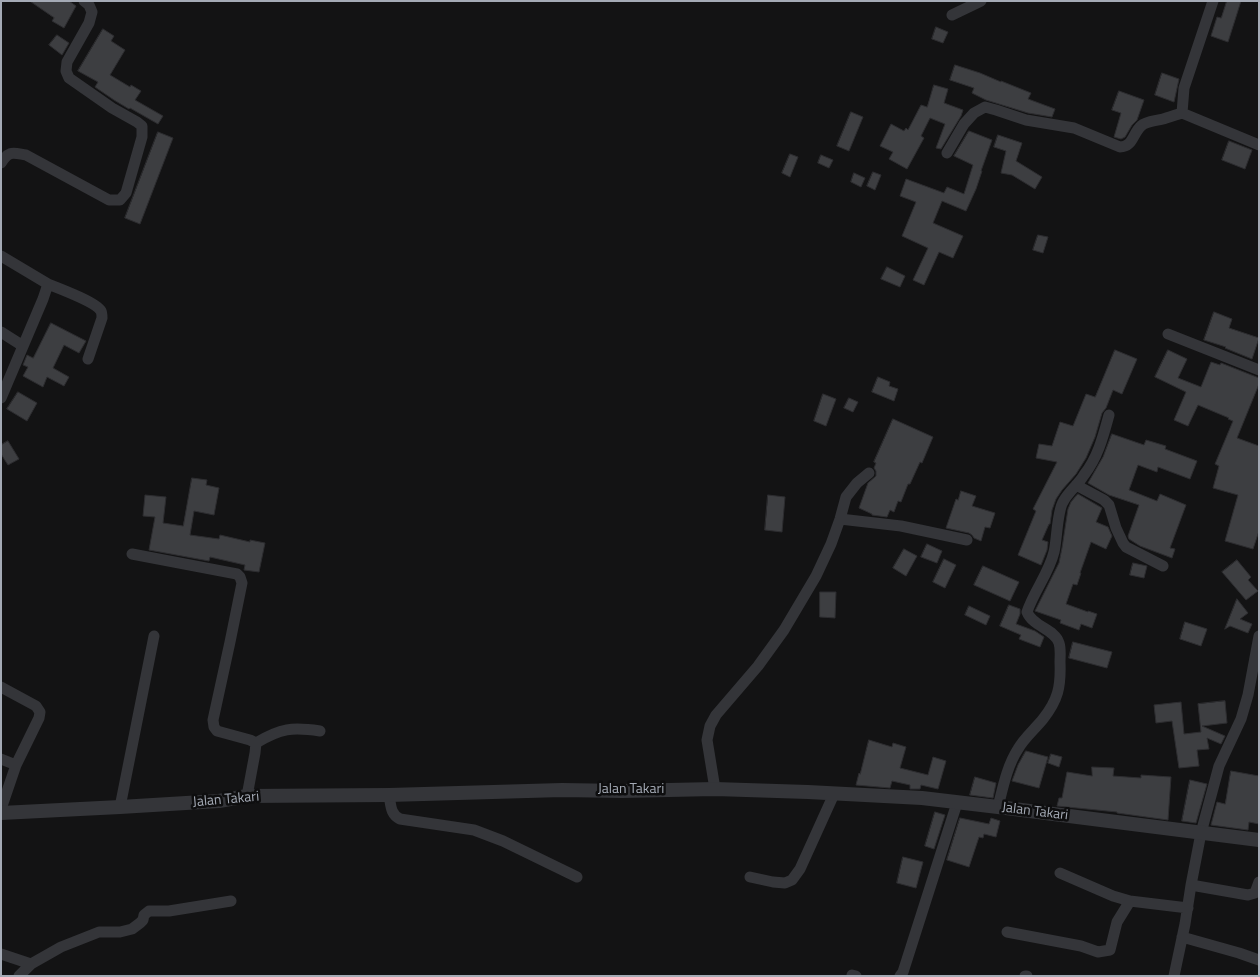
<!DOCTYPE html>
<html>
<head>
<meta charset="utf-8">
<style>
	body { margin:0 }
	#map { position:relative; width:1260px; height:977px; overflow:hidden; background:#131314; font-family:"Titillium Web",sans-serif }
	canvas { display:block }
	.frame { position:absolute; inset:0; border:2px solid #a4aab5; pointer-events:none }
</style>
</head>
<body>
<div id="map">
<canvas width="1260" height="977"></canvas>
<div class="frame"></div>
</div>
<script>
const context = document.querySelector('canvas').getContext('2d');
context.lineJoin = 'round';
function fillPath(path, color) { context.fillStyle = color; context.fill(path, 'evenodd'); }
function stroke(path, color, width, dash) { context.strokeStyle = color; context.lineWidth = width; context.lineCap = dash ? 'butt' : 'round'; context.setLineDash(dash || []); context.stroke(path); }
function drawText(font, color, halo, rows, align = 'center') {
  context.font = font + ' "Titillium Web",sans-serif'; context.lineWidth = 5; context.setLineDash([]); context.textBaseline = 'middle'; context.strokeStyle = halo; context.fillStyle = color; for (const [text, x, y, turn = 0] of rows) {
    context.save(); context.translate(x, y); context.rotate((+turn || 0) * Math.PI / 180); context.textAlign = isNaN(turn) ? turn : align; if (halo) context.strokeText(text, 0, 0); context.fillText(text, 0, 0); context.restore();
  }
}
const building = new Path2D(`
	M30 1H69L76 6 64 28 52 21 54 18Z
	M1227 1H1241L1228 42 1211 36 1217 17 1221 18Z
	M936 27 948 32 943 43 932 39Z
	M103 29 114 36 111 41 125 50 110 75 130 87 131 85 141 91 135 100 163 116 158 124 130 108 129 109 114 100 95 87 98 82 78 71Z
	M57 35 69 43 62 55 49 45Z
	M955 65 980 73 1001 82V81L1031 93 1028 99 1055 109 1052 117 1028 113 986 100 972 93 974 88 950 80Z
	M1162 73 1179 79 1174 102 1155 95Z
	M934 85 948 89 944 103 963 110 961 116 941 149 936 148 945 124 930 118 921 136 924 138 907 169 889 159 893 152 880 146 891 124 904 131 906 128 908 130 921 105 927 107Z
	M1119 91 1144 100 1137 120 1132 125 1125 137 1121 139 1114 137 1121 113 1112 110Z
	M851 112 863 117 849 151 837 146Z
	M969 131 992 140 981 171H982L976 189 966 211 942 201 933 223 963 236 953 258 939 252 924 285 913 280 928 248 902 236 916 202 900 196 906 179 944 193 947 187 964 194 973 165 954 156Z
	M158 132 173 138 140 224 125 218Z
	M998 135 1022 143 1016 161 1042 177 1035 189 1012 175 1001 173 1006 151 994 147Z
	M1229 141 1252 150 1245 169 1222 160Z
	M790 154 798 157 790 177 782 173Z
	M821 155 833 160 829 168 818 163Z
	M873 172 881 175 875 190 867 186Z
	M854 173 865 178 861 187 851 182Z
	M1038 235 1048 237 1043 253 1033 250Z
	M887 267 905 276 900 287 881 279Z
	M1214 312 1232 319 1229 328 1259 338 1252 359 1225 348 1226 347 1204 340Z
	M51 323 86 341 79 353 64 345 53 368 69 377 64 386 47 377 43 387 23 376 28 367 23 365 27 355 33 358Z
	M1115 350 1137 359 1122 394 1113 390 1106 408 1102 413 1095 437 1086 458 1076 474 1062 490 1056 499 1052 510 1050 524H1049L1042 540 1048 542 1047 550 1041 565 1018 555 1036 511 1033 509 1057 462 1036 458 1039 444 1052 446 1060 422 1073 426 1086 394 1095 397Z
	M1168 350 1187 359 1178 378 1201 387 1211 362 1220 365 1221 363 1259 378V384L1237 438 1259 446V531L1253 549 1225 541 1238 495 1213 488 1219 466 1215 464 1233 421 1228 419 1229 418 1198 405 1188 426 1174 420 1186 392 1155 377Z
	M878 377 890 382 889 386 898 389 894 401 872 392Z
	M18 392 37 403 27 421 7 409Z
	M823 394 836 399 826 426 814 421Z
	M849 398 858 402 853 412 844 408Z
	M893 419 933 437 922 463 920 462 910 484H908L901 502 898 501 894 512 890 510 887 517 872 515V514L859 508 868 483 876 476V471L874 468 876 463 874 462Z
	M1112 434 1144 445 1146 440 1166 446 1165 449 1197 461 1190 479 1158 467 1157 472 1138 465 1129 490 1157 501 1160 494 1186 505 1170 548 1175 549 1172 558 1140 546 1129 539 1128 536 1139 505 1109 495 1088 483 1103 457Z
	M8 441 19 459 8 465 1 454V445Z
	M192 478 207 480 206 485 219 488 214 515 194 511 190 535 219 539 220 535 250 542V540L265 543 259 572 244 570 245 565 210 557 209 561 149 550 155 517 143 516 145 495 166 497 163 523 183 526Z
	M961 491 976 496 972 506 995 513 990 528 985 527 981 541 974 538 972 535 969 533 946 528 956 499 958 500Z
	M1078 494 1102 508 1096 522 1108 527 1112 536 1106 549 1091 542 1080 573H1081L1077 585 1073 584 1066 604 1088 612V611L1097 614 1092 628 1081 624 1079 630 1060 623 1061 620 1035 611 1059 563 1062 548 1068 509 1071 502Z
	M768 495 785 497 782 532 765 530Z
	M927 544 942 551 937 563 921 557Z
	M904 549 917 556 906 576 893 568Z
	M944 559 956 565 945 588 933 582Z
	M1237 560 1251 577 1248 580 1258 591 1246 600 1222 572Z
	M1133 563 1147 566 1144 578 1130 575Z
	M983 566 1019 582 1010 601 974 585Z
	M820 592H836L835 618 820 617Z
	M1237 599 1248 613 1240 619 1252 624 1248 633 1230 626 1225 629Z
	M1009 605 1020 609V614L1016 624 1035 631 1044 637 1040 647 1019 639 1021 635 1000 626Z
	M969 606 990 616 986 625 965 615Z
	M1185 622 1207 629 1201 646 1180 639Z
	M1073 642 1112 652 1107 668 1069 658Z
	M1225 701 1227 723 1202 726 1225 736 1221 744 1207 738 1209 749 1197 750 1199 766 1179 768 1172 721 1156 723 1154 705 1181 702 1184 734 1201 732 1198 704Z
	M869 740 892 747 893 743 906 747 900 768 928 775 933 757 946 761 938 789 921 785 920 789H910V785L892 781 890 788 856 785 859 773 860 774Z
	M1026 751 1048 757 1039 788 1012 781 1018 765Z
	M1051 754 1062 757 1059 767 1048 763Z
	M1092 767 1114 768 1113 776 1141 778V775L1171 777 1168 820 1117 813V812L1057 806 1059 798H1062L1067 772 1092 776Z
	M1231 771 1259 776V824L1249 822 1248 830 1211 825 1217 802 1225 804Z
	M975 777 996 783 993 798 970 795Z
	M1190 780 1207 784 1196 823 1182 821Z
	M935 812 945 815 934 849 925 846Z
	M960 818 989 824 991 818 1000 821 996 837 984 834 983 838 979 837 969 867 947 860Z
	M903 857 923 862 916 888 897 883Z`);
fillPath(building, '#3d3e41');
stroke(building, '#2d2d30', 1);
stroke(new Path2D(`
	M1213 1 1184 88 1182 113 1259 145
	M952 15 981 1
	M947 153 964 124 974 113 985 107 996 110 1026 120 1074 128 1120 147C1133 147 1133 133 1141 126 1146 121 1156 121 1163 119 1169 117 1176 115 1182 113
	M1 163C9 150 13 153 26 155L109 200H120L126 193 142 137V126L137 122 112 108 69 78 66 71 67 62 89 23 92 12 89 5 84 1
	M1 256 48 284 43 299 1 398
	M48 284C58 288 96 302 101 311 102 313 102 316 102 318L88 359
	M1 332 23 346
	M1168 334 1259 370
	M1076 485 1104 500 1109 505 1116 528 1123 543 1126 547 1163 566
	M840 519 901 526 967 540
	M132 554 237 574 240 577 242 583 230 642 213 720 214 727 217 731 250 740 256 743 255 753 247 796
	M1 687 36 706 40 712 39 718 16 765 1 809
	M256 743C281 728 292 727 320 731
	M1 759 16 765
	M715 789 707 740 710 726 716 715 758 666 784 630 816 576 831 544 840 519 846 497 857 483 869 473
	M389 795C391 805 390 814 400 819L474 830 503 841 577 877
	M120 807 154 636
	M998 807C1003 787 1007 766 1018 749 1024 738 1035 729 1043 719 1058 700 1061 687 1060 662 1060 656 1061 649 1059 643 1055 629 1033 627 1027 612 1034 591 1049 573 1054 552 1057 540 1057 512 1063 502 1068 492 1078 485 1084 475 1098 457 1103 437 1109 415
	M1060 873 1113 896 1130 901 1188 908
	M750 877 773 882 785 883 792 880 800 869 834 794
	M1191 885 1248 895 1255 893 1259 882
	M1007 932 1081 946 1098 952 1110 950 1117 922 1130 901
	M1182 937 1239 953 1259 960
	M1 954 31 964
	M852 975 856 976
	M19 976 31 964 61 947 99 932H120L132 929 140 923 143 920 144 915 149 911H169L231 901
	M900 976 903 972 957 803
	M1025 976H1027
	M1174 976 1185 924 1191 885 1201 833 1219 766 1241 719 1248 695 1259 636`), '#343539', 11);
stroke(new Path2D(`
	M1 813 120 807 219 801 247 796 389 795 562 790 622 791 715 789 808 792 922 798 998 807 1259 840`), '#343539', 14);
drawText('14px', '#a4aab5', '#0e0e0f', [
	["Jalan Takari",631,790],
	["Jalan Takari",226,800,-5],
	["Jalan Takari",1035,812,7]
]);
</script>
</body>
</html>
